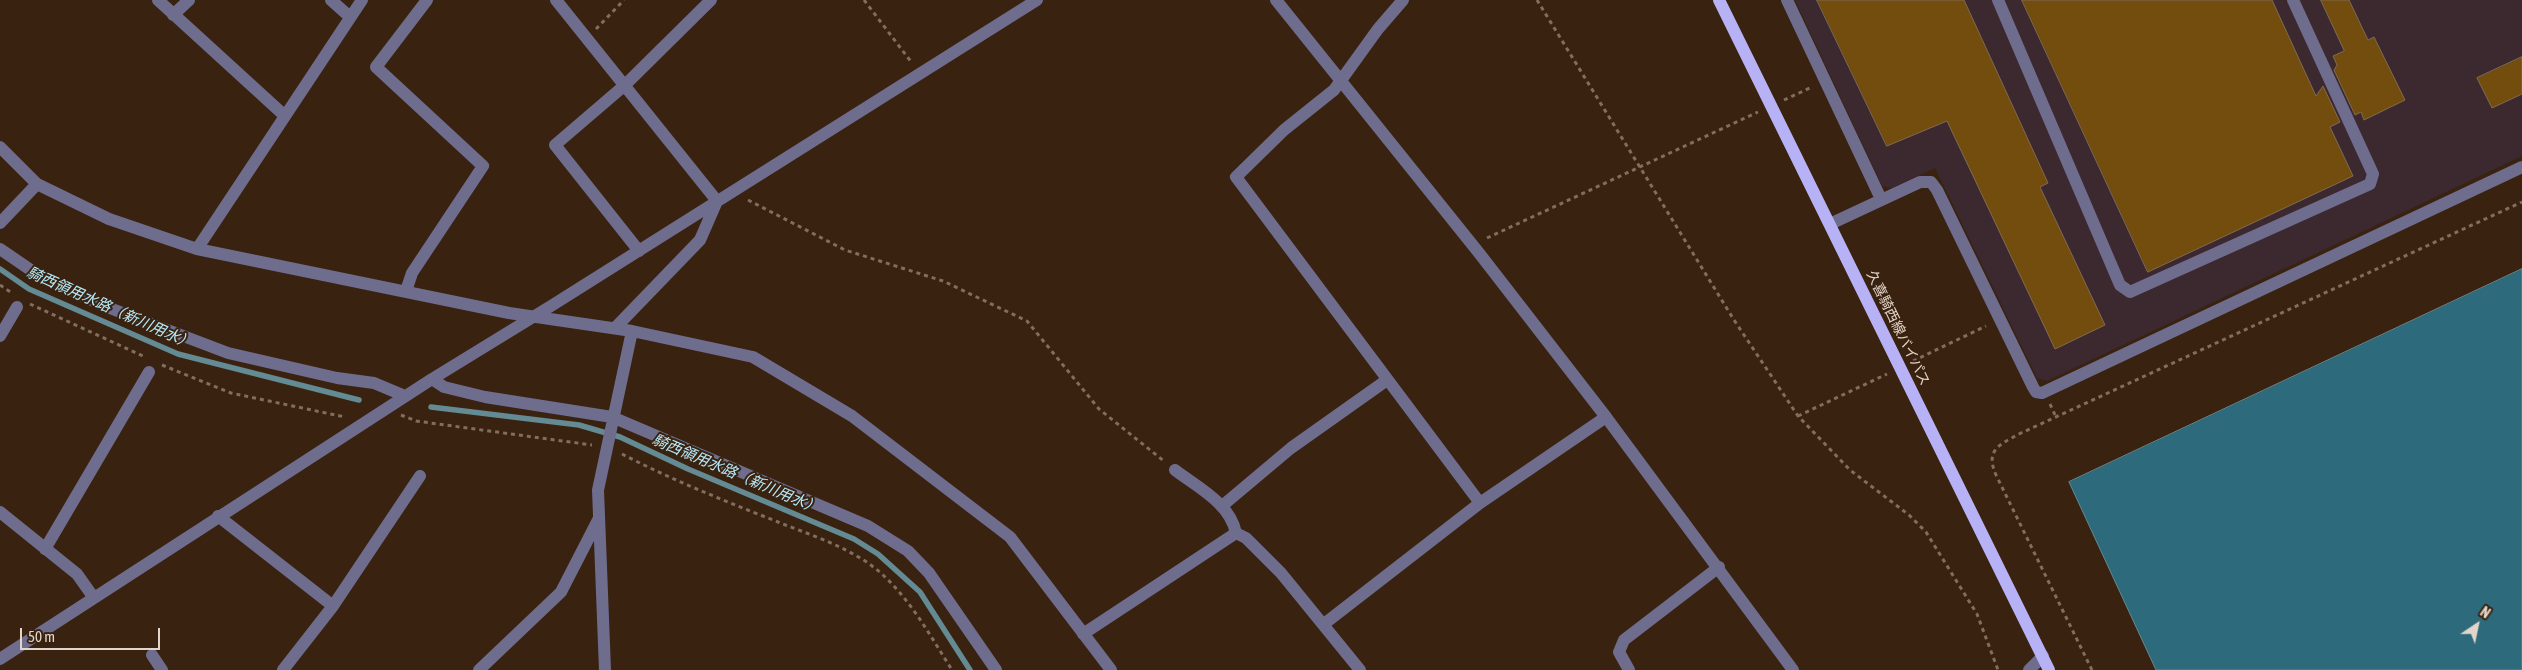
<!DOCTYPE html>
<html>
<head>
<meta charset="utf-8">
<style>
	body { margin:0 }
	#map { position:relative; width:2522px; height:670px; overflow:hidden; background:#39220f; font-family:"Asap Condensed",sans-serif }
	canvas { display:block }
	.north { position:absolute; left:2452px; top:600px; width:50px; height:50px; -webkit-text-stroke:4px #39220f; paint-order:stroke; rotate:34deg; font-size:14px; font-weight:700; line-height:20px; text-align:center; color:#e4d5ca }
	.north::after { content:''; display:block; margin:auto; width:18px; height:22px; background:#e4d5ca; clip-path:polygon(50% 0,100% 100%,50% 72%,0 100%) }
	.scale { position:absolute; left:20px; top:628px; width:140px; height:22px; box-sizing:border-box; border:2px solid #e4d5ca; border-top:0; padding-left:6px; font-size:15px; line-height:18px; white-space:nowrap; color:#e4d5ca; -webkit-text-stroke:4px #39220f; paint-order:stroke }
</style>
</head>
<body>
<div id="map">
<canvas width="2522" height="670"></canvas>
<div class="north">N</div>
<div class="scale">50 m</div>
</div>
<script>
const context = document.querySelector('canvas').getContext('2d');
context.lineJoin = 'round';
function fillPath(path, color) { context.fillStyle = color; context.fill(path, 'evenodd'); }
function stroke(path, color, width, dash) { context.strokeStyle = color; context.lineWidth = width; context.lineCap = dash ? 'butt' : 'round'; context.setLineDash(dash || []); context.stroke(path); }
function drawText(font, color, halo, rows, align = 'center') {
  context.font = font + ' "Asap Condensed","Noto Sans JP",sans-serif'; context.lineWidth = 4; context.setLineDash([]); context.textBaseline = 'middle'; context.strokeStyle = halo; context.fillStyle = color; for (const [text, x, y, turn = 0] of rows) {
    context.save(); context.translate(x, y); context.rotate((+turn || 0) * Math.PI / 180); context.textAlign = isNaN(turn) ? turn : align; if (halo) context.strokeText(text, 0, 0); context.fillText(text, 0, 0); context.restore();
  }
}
fillPath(new Path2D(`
	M1795 0H2522V156L2047 381 2037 378 1935 168 1892 188 1882 186Z`), '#3c292f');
const water = new Path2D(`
	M2522 269V670H2156L2069 482Z`);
fillPath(water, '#2d6a7b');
stroke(water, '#648a93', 1);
stroke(new Path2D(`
	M0 269 29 289 178 354 359 400
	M431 407 579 425 620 437 688 469 854 539 878 554 920 592 970 670`), '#648a93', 5.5);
const building = new Path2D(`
	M1817 0H1964L2048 183 2040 187 2105 325 2055 349 1947 121 1887 146Z
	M2022 0H2272L2316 96 2323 86 2340 122 2330 127 2353 176 2148 272Z
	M2321 0H2349L2368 40 2374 37 2405 100 2364 120 2361 112 2355 115 2334 70 2337 65 2333 56 2344 51Z
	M2522 57V94L2492 108 2477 78Z`);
fillPath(building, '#734d0e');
stroke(building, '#806b51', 1);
stroke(new Path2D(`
	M864 0 912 63
	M1537 0 1734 320 1798 416 1850 470 1909 515 1926 532 1977 614 1998 670
	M596 29 624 0
	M1784 100 1812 87
	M748 200 845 250 943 281 1027 321 1099 409 1165 462
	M1487 238 1758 112
	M0 285 12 293
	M30 304 145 357
	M1913 361 1986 326
	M162 365 231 393 345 417
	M2050 404 2056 417
	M401 415 416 421 592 445
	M1798 416 1887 374
	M622 454C672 480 725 501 778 522 813 536 855 549 883 575 912 602 931 637 952 670
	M2092 670 1996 475C1985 450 1999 445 2019 434L2522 202`), '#826e5f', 3, [4, 4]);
stroke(new Path2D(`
	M158 0 285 116
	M331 0 350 17
	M556 0 717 201 700 240 615 328
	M1276 0 1479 253 1606 417 1793 670
	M1403 0 1378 29 1334 90 1284 130 1236 177 1480 503
	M1787 0 1881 199
	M1998 0 2120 285 2130 292 2370 184 2373 174 2293 0
	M173 15 189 0
	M0 147 37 184 109 219 197 249 509 313 632 331 753 357 852 416 1010 537 1111 670
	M0 223 37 184
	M1830 224 1920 182H1931L1937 190 2033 387 2036 392 2042 393 2522 167
	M0 249 38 275 107 307 228 353 337 378 374 383 405 396
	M197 249 362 0
	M639 251 555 145 625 85 711 0
	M406 291 412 273 483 166 376 67 427 0
	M0 336 17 307
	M432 379 444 387 485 397 612 417 868 526 908 551 929 573 996 670
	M1175 470C1197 487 1230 503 1236 533L1246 538 1281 573 1360 670
	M1222 506 1291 448 1387 380
	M0 512 77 574 94 598
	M218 516 333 606
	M45 549 149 372
	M1324 624 1480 503 1606 417
	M1083 634 1236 533
	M152 655 162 670
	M0 659 432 379 551 306 1037 0
	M283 670 333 606 420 476
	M479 670 561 592 598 520
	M605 670 598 490 632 331
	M1629 670 1619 652 1624 640 1719 567
	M2029 670 2043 656`), '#6f6d8e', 12);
stroke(new Path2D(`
	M1719 0 2049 670`), '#b7b2f6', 12);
drawText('14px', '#e4d5ca', '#39220f', [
	["久喜騎西線バイパス",1898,328,64]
]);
drawText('italic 15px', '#b6eafa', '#39220f', [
	["騎西領用水路（新川用水）",110,308,24],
	["騎西領用水路（新川用水）",736,474,23]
]);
</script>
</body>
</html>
